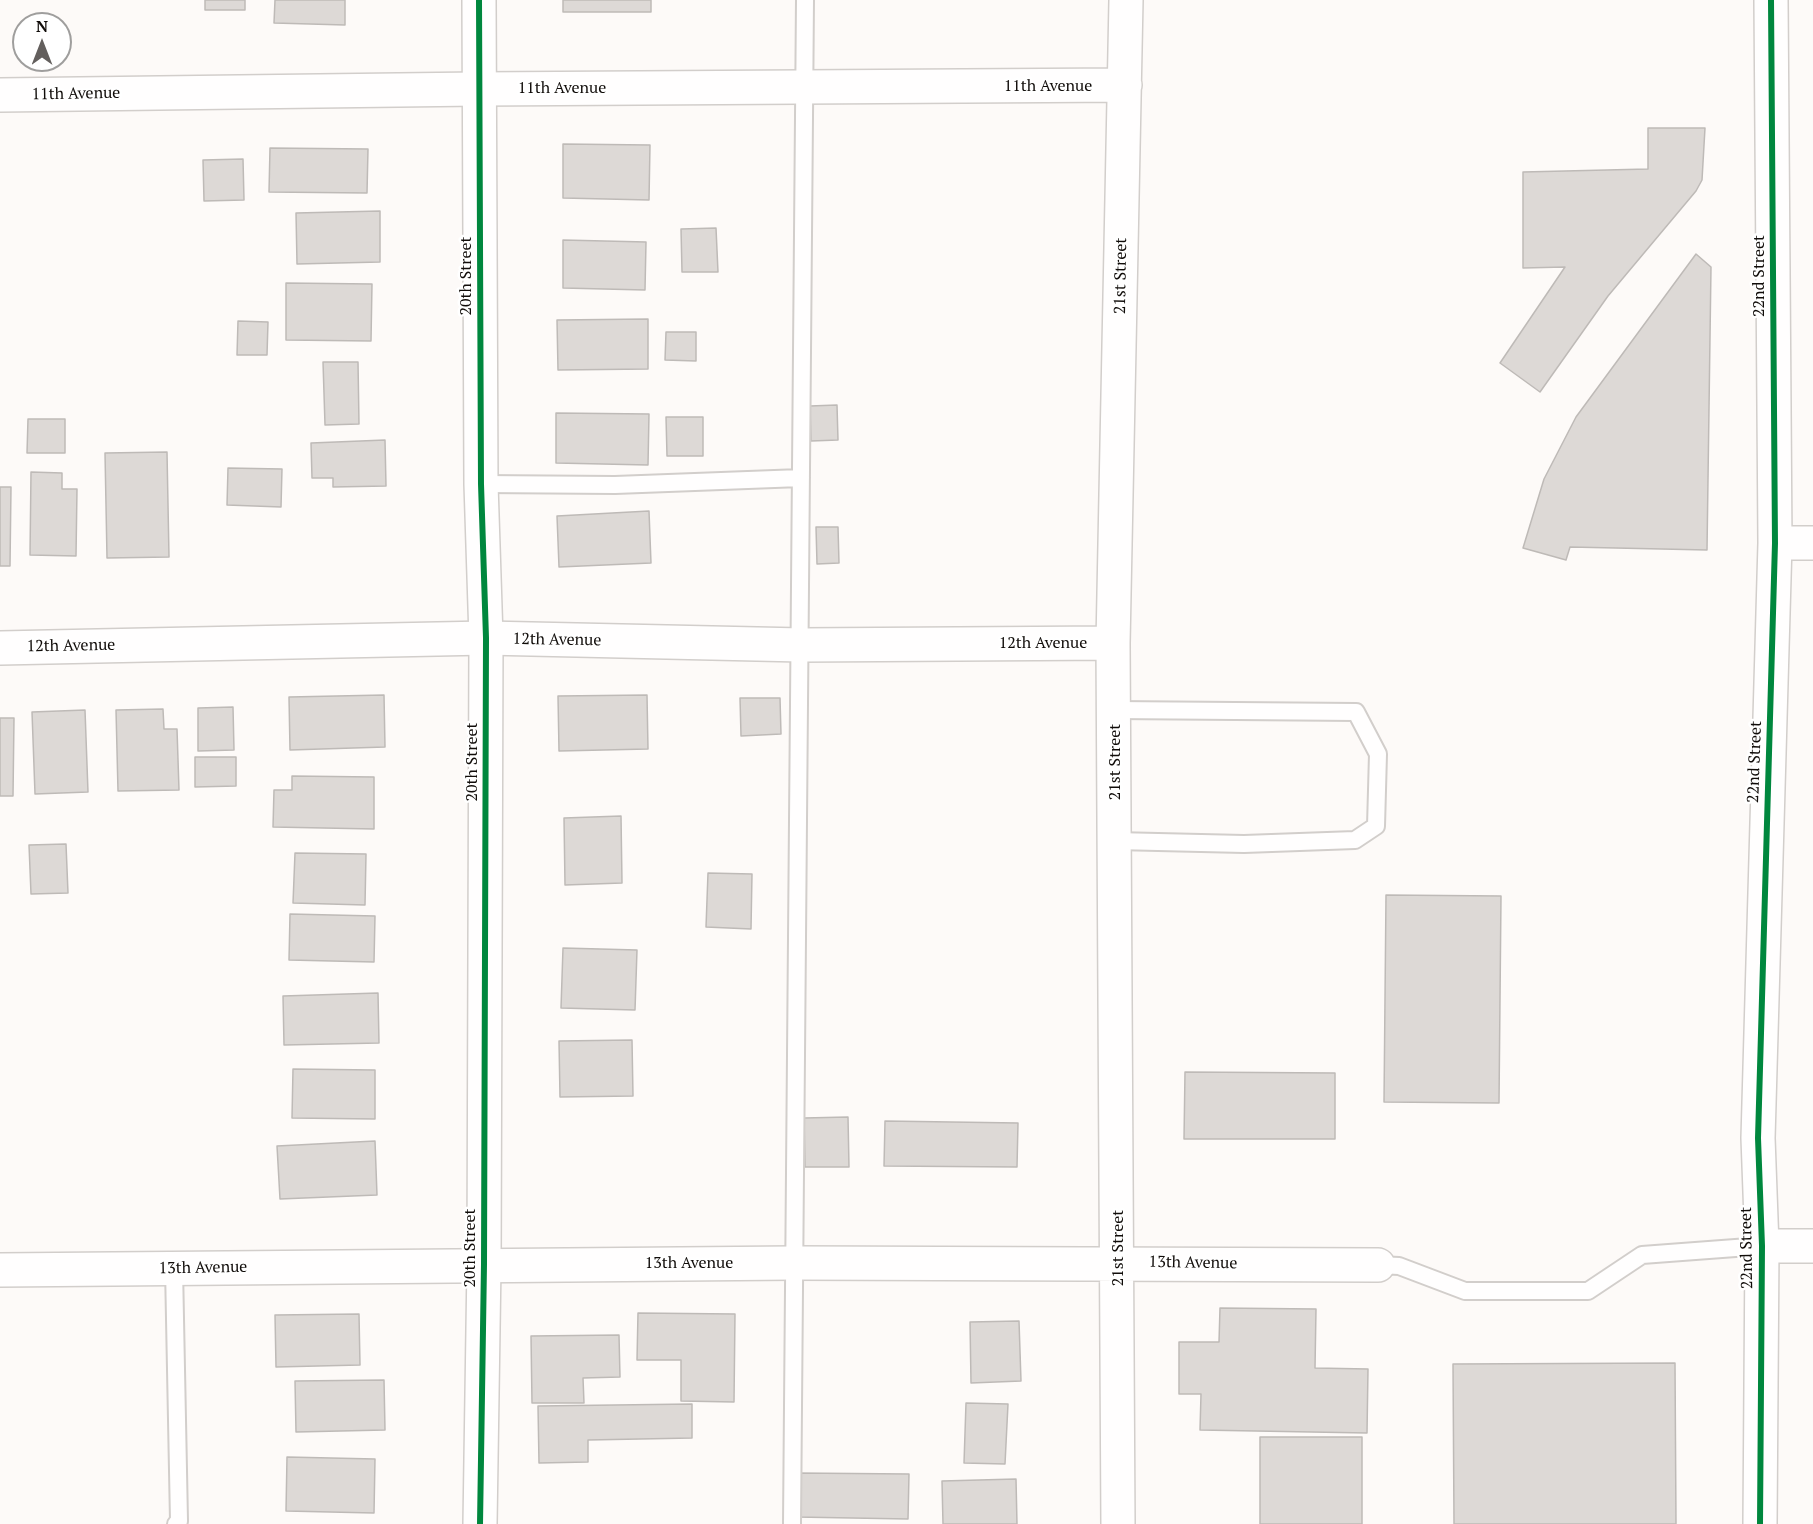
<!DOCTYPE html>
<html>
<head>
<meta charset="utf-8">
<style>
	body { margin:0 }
	#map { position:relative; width:1813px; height:1524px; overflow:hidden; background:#fdfaf8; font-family:"PT Serif",serif }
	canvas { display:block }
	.north { position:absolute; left:12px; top:12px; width:60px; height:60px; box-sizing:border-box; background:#fff; border:2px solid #9f9e9d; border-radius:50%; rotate:0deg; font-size:16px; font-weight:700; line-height:24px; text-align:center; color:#100c09 }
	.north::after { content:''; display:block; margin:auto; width:21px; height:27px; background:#635f5d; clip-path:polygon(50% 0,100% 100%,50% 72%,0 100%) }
</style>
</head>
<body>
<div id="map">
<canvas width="1813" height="1524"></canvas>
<div class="north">N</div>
</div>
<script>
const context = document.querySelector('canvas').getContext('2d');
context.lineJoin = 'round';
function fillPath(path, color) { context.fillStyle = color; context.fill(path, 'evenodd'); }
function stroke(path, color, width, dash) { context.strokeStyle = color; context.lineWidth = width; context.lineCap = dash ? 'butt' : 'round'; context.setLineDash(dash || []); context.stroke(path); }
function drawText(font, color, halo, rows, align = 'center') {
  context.font = font + ' "PT Serif",serif'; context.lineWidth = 5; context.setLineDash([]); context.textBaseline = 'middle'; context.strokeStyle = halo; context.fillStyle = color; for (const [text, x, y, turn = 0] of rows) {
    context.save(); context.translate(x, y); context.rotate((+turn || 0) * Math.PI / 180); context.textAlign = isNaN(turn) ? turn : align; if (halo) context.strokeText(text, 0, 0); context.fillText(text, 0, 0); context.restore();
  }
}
const building = new Path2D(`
	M205 0H245V10H205Z
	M275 0H345V25L274 23Z
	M563 0H651V12H563Z
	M1648 128H1705L1702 180 1696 191 1608 296 1540 392 1500 363 1565 267 1523 268V172L1648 169Z
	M563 144 650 145 649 200 563 198Z
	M270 148 368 149 367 193 269 192Z
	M243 159 244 200 204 201 203 160Z
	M380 211V262L297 264 296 213Z
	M716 228 718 272H682L681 229Z
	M563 240 646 242 645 290 563 288Z
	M1696 254 1711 267 1707 550 1570 547 1566 560 1523 548 1544 479 1576 417Z
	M286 283 372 284 371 341 286 340Z
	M648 319V369L558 370 557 320Z
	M238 321 268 322 267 355H237Z
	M666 332H696V361L665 360Z
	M323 362H358L359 424 325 425Z
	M837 405 838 440 811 441 810 406Z
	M556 413 649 414 648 465 556 463Z
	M666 417H703V456H667Z
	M28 419H65V453H27Z
	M385 440 386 486 333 487V478H312L311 443Z
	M167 452 169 557 107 558 105 453Z
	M228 468 282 469 281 507 227 505Z
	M31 472 62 473V489H77L76 556 30 555Z
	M0 487H11L10 566H0Z
	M649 511 651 563 559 567 557 516Z
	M816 527H838L839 563 817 564Z
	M384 695 385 747 290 750 289 697Z
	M647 695 648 749 559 751 558 696Z
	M740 698H780L781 734 741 736Z
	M233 707 234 750 198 751V708Z
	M163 709 164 729H177L179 790 118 791 116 710Z
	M85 710 88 792 35 794 32 712Z
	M0 718H14L13 796H0Z
	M195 757H236V786L195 787Z
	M292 776 374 777V829L273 827 274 790H292Z
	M621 816 622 883 565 885 564 818Z
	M66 844 68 893 31 894 29 845Z
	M295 853 366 854 365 905 293 903Z
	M708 873 752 874 751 929 706 927Z
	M1386 895 1501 896 1499 1103 1384 1102Z
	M290 914 375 916 374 962 289 960Z
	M563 948 637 950 635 1010 561 1008Z
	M378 993 379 1043 284 1045 283 996Z
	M632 1040 633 1096 560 1097 559 1041Z
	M293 1069 375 1070V1119L292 1118Z
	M1185 1072 1335 1073V1139H1184Z
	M848 1117 849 1167H805L804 1118Z
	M885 1121 1018 1123 1017 1167 884 1166Z
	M375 1141 377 1195 280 1199 277 1146Z
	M1220 1308 1316 1309 1315 1368 1368 1369 1367 1433 1200 1430 1201 1394H1179V1342H1219Z
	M638 1313 735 1314 734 1402 681 1401V1360H637Z
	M359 1314 360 1365 276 1367 275 1315Z
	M1019 1321 1021 1381 971 1383 970 1322Z
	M619 1335 620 1377 583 1378 584 1403H532L531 1336Z
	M1675 1363 1676 1524H1454L1453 1364Z
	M384 1380 385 1430 296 1432 295 1381Z
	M966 1403 1008 1404 1005 1464 964 1463Z
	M692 1404V1438L588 1440V1462L539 1463 538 1406Z
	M1260 1437H1362V1524H1260Z
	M287 1457 375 1459 374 1513 286 1511Z
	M797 1473 909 1474 908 1519 796 1517Z
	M1016 1479 1017 1524H943L942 1481Z`);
fillPath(building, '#ddd9d6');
stroke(building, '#bebab7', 1.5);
const lane = new Path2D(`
	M481 484 615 485 801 478
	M1114 710 1356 712 1378 754 1376 826 1355 840 1244 844 1115 841
	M1378 1265 1399 1266 1465 1291H1588L1642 1255 1762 1246
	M174 1268 179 1521 176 1524
	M792 1524 805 0`);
const street = new Path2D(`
	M0 95 478 89 1125 85
	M1775 543H1813
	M0 648 486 638 802 645 1113 643
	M1762 1246H1813
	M0 1270 794 1263 1378 1265
	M1118 1524 1113 643 1126 0
	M1760 1524 1762 1246 1758 1138 1775 543 1771 0`);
const secondary = new Path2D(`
	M479 0 481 484 486 638 484 1264 480 1524`);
stroke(lane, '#d2cecb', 20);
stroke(street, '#d2cecb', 36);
stroke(secondary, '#d2cecb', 36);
stroke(lane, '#fffefe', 16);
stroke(street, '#fffefe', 33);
stroke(secondary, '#fffefe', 33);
stroke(new Path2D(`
	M479 0 481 484 486 638 484 1264 480 1524
	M1760 1524 1762 1246 1758 1138 1775 543 1771 0`), '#00873e', 6);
drawText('16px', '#100c09', '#fff', [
	["11th Avenue",1048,86],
	["11th Avenue",562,88],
	["11th Avenue",76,94,-1],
	["20th Street",466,276,-90],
	["21st Street",1121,276,-89],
	["22nd Street",1759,276,-90],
	["12th Avenue",557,640,1],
	["12th Avenue",1043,643],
	["12th Avenue",71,646,-1],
	["20th Street",472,762,-90],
	["21st Street",1115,762,-90],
	["22nd Street",1755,762,-88],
	["20th Street",470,1248,-90],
	["21st Street",1118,1248,-90],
	["22nd Street",1747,1248,-91],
	["13th Avenue",689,1263],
	["13th Avenue",1193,1263,1],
	["13th Avenue",203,1268,-1]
]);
</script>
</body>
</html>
